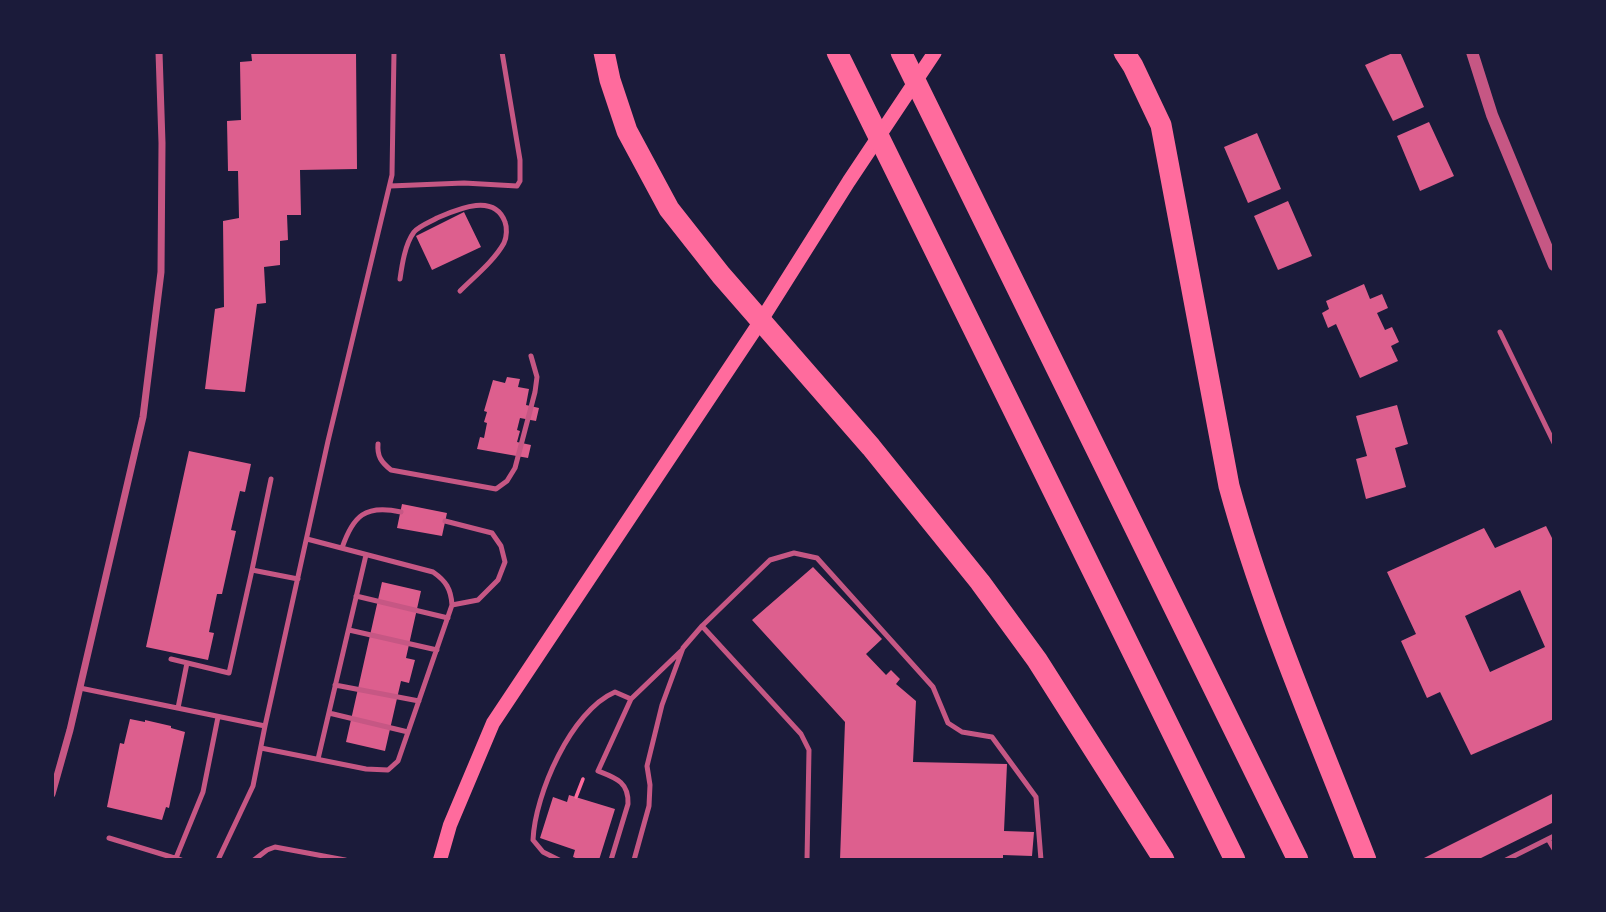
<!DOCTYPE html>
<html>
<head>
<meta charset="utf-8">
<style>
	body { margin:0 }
	#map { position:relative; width:1606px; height:912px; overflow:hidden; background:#1b1b3a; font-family:"Space Grotesk",sans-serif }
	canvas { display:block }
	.frame { position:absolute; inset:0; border:54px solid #1b1b3a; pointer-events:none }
</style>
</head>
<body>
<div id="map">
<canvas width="1606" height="912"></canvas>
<div class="frame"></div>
</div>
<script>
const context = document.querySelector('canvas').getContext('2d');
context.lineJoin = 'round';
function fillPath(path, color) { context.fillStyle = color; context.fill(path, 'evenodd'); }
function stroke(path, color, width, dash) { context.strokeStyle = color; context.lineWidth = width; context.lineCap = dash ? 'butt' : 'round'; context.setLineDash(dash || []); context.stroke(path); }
fillPath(new Path2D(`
	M251 52H356L357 169 300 170 301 215H287L288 240 280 241V265L264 267 266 303 257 304 245 392 205 389 215 309 224 307 223 221 239 218 238 171H228L227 121 241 120 240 62 252 61Z
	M1395 52H1400L1424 107 1393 121 1365 65Z
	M1429 122 1454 176 1420 191 1397 136Z
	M1257 133 1281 189 1248 203 1224 147Z
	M1288 201 1312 256 1278 270 1254 216Z
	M464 212 481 247 432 270 416 236Z
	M1364 284 1370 299 1382 294 1388 308 1377 313 1385 330 1392 327 1399 342 1391 346 1398 361 1360 378 1336 324 1328 328 1322 313 1329 309 1326 301Z
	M507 377 520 379 518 387 529 389 526 405 539 408 536 421 520 418 517 430 520 431 517 442 531 445 528 458 477 449 480 437 484 438 487 423 484 422 487 412 484 411 493 380 505 383Z
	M1397 405 1408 444 1395 448 1406 487 1366 499 1356 459 1367 456 1356 416Z
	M189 451 251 464 245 492 240 491 231 530 236 531 222 594H217L209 632 214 633 208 660 146 647Z
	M402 504 447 513 442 536 397 528Z
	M1546 526 1554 542V719L1471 755 1440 692 1427 698 1401 641 1416 634 1387 572 1484 528 1495 548ZM1520 590 1545 647 1490 672 1465 616Z
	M813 567 882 639 866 654 886 675 891 670 900 679 896 684 916 701 913 762 1007 764 1004 831 1034 832 1032 856 1003 855V860H840L845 722 752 620Z
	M382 582 421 591 406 658 415 660 409 683 401 681 385 751 346 742Z
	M130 719 145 722V720L171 726V728L185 732 169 808 166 807 162 820 107 807 120 743 124 744Z
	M1554 793V822L1477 860H1420Z
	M569 795 615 809 599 860H581L573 857 575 850 540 838 553 797 567 802Z`), '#dd5f8e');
stroke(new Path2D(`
	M576 797 583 779`), '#ff6b9d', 3.5);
stroke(new Path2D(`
	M390 186 464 183 517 186 520 181V160L502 52
	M400 279C402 265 405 244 414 232 419 226 430 222 437 218 456 210 494 192 505 222 507 227 507 237 504 243 494 261 474 277 460 291
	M1500 332 1554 443
	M378 444C377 456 381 462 391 470L496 489 507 481 515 468 535 392 537 377 531 356
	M445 521 492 533 501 546 505 562 498 580 478 600 452 605
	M342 548C353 516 365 504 401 512
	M252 570 271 479
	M356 596 448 618
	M702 626 770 560 794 553 817 558 933 687 948 723 962 732 992 737 1036 797 1041 860
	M349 630 437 650
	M171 659 229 673 252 570 298 579
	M335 685 419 701
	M80 688 265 726 253 786 218 860
	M178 708 187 663
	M329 713 408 732
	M265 726 328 441 392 175 394 52
	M261 748 366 769 388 770 398 761 452 605C451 589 446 581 433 572L307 539
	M318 759 366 555
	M109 838 181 860
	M1548 839 1554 849
	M176 858 203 792 218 717
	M254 860 267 850 275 847 345 860
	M559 860 543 852 533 840C535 794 571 711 615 692L631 699
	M611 860 628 804C629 782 616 778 598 771L631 699 681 651
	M634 860 649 806 650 785 647 766 662 705 683 648 702 626 801 734 809 750 807 860
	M1506 860 1554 836`), '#c65784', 5);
stroke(new Path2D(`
	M52 794 70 730 143 417 161 272 162 143 159 52`), '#c65784', 7);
stroke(new Path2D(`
	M1472 52 1492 115 1554 265`), '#c65784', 12);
stroke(new Path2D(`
	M440 860 450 825 493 723 762 319 849 181 935 52`), '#ff6b9d', 14);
stroke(new Path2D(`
	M604 52 610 80 627 131 669 209 721 275 871 447 980 582 1037 660 1164 860
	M837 52 1235 860
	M901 52 1298 860
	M1124 52 1133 66 1161 125 1229 486C1264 614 1318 736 1366 860`), '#ff6b9d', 21);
</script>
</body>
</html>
